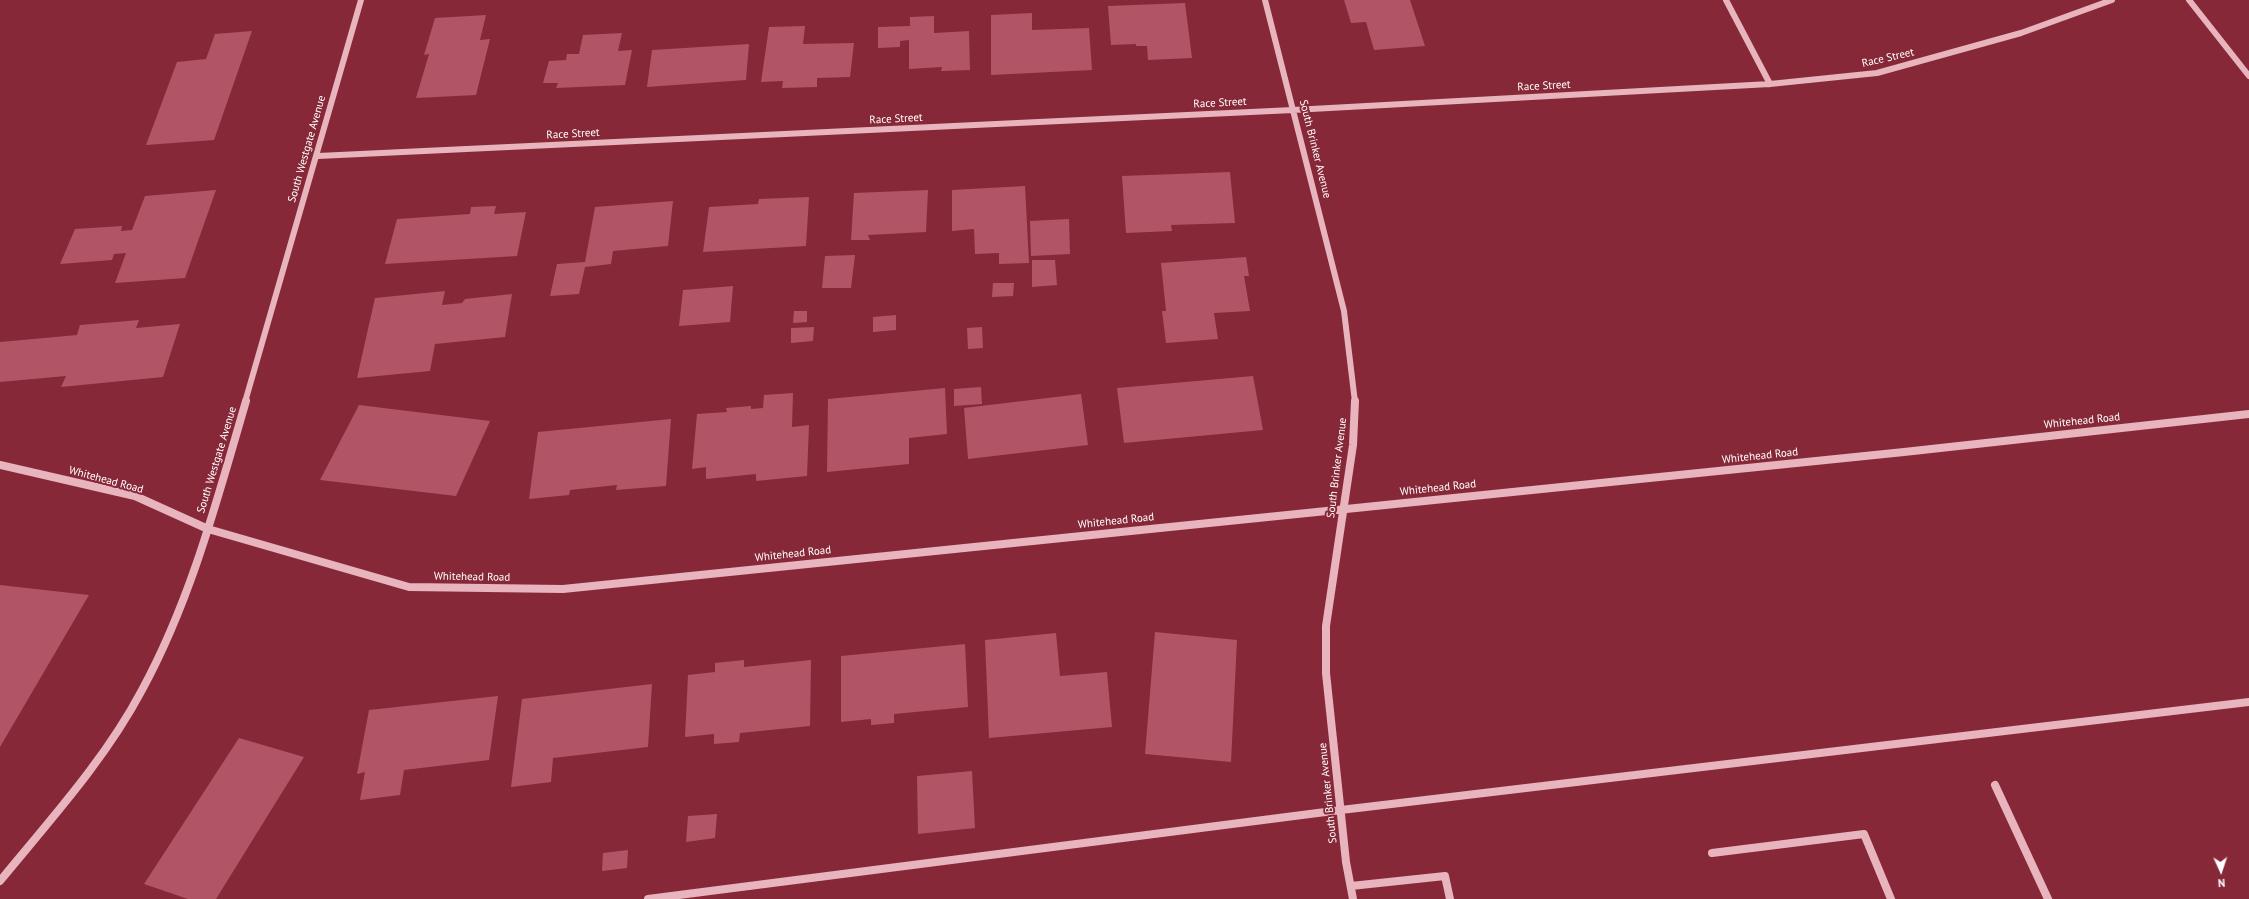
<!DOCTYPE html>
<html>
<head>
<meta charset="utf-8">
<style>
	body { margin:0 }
	#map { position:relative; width:2249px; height:899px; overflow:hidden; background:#872839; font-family:"PT Sans",sans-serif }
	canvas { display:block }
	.north { position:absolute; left:2201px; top:851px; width:40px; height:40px; -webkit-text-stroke:3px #872839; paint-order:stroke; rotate:177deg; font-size:11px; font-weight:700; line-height:16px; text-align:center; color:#fff }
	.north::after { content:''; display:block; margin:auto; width:14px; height:18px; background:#fff; clip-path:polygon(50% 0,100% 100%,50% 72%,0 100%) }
</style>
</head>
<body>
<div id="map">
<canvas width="2249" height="899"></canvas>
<div class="north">N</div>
</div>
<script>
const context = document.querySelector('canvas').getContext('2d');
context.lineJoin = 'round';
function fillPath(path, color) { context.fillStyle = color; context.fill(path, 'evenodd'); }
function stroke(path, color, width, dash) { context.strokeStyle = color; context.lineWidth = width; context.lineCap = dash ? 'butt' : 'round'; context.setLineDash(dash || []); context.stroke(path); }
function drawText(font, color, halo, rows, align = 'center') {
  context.font = font + ' "PT Sans",sans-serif'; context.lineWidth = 4; context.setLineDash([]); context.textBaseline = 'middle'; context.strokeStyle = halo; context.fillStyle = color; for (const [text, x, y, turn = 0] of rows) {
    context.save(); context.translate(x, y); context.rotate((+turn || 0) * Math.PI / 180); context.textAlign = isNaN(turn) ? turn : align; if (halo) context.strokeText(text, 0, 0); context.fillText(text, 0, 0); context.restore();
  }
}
fillPath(new Path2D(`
	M1344 0H1410L1425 46 1374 50 1366 22 1351 23Z
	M1185 3 1192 58 1148 60 1147 46H1136V44L1111 45 1108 6Z
	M1032 13V30L1089 28 1092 70 991 75V15Z
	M486 15 480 40 490 39 476 95 416 98 429 54 424 55 435 18Z
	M934 16V33L969 31 970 70 941 71 942 67 909 69V40L900 41V47L878 48V27L910 26V17Z
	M805 26 803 44 854 43 850 77 817 78V87L782 88 783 81 761 82 769 27Z
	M252 31 214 140 146 145 177 62 206 59 215 34Z
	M622 33 618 51 632 50 625 85 556 88 558 83H543L549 61 566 60 567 54H579L583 35Z
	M749 44 746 80 647 87 652 50Z
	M1230 172 1235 223 1171 225 1172 231 1126 233 1122 176Z
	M1025 186 1029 263 999 264V253L975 254 974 229 952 231V190Z
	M216 190 185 278 115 283 126 253 114 254 112 260 60 264 75 229 122 226 121 231 132 230 145 196Z
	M928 190 926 232 868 235 870 240H851L854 193Z
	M809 197 806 246 703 252 709 207 758 204 759 199Z
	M673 201 668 246 613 251 611 264 585 267 579 294 550 296 557 264 585 262 595 207Z
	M496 206 494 214 526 212 517 256 385 264 397 219 470 214 471 207Z
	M1069 219 1070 254 1031 256 1030 221Z
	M855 255 851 288H822L825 256Z
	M1246 257 1249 276H1244L1250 311 1214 313 1218 339 1166 343 1162 311H1166L1161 263Z
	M1032 260H1055L1057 285 1032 287Z
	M993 283H1014L1013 296 992 297Z
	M733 286 730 322 679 326 683 290Z
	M445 291 442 305 462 303 465 299 512 294 505 337 435 344 430 371 357 378 375 298Z
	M794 311H807V322L793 323Z
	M896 315V330L873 332V317Z
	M139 320 136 328 180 324 163 377 61 387 66 376 0 382V342L77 335 80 325Z
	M814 327 813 341 791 343V328Z
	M982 327 983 348 968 349 967 328Z
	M1253 376 1263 430 1124 443 1117 388Z
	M981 387 982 404 954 406V389Z
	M945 388 947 434 909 438V464L827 472 828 399Z
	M793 393 792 427 809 425 807 476 756 481V474L706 479V467L692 469 697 414 727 412 726 408 751 406V409L763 408 764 395Z
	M1081 394 1088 445 968 459 964 408Z
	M359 405 490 421 456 496 320 480Z
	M671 419 666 486 616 490 617 485 570 490 569 495 529 499 538 432Z
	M0 585 89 595 0 747Z
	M1155 632 1237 640 1231 762 1145 754Z
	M1056 633 1060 676 1107 672 1112 727 989 738 985 640Z
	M965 644 968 707 894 714V723L871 725V719L841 722V656Z
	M744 660V667L811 660 810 726 740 733 739 742 714 744V734L685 737 688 675 715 672V663Z
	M652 684 648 747 553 758 551 782 511 787 522 699Z
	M498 696 489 760 404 770 400 795 360 800 365 772 357 774 369 710Z
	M239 738 304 757 216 899H188L144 884Z
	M972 771 975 828 918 834 917 776Z
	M717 814 715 838 686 842 688 816Z
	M628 850 627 868 602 871 603 853Z`), '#b15466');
stroke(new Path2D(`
	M1265 0 1344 311 1355 402
	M1726 0 1770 84
	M2189 0 2249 76
	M318 156 1293 110 1770 84 1877 73 2021 33 2112 0
	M245 402 361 0`), '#e8b4be', 6);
stroke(new Path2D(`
	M0 465 135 496 208 529 409 587 563 589 1904 452 2249 414
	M1995 785 2048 899
	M1712 853 1864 834 1891 899
	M0 881C50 820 105 760 142 690 191 600 217 500 246 401
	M1351 886 1445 876 1450 899
	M648 899 1341 810 2249 702
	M1353 899 1346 862 1326 673V626L1353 445 1355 401`), '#e8b4be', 8);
drawText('11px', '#fff', '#872839', [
	["Race Street",1888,58,-13],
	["Race Street",1544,86,-3],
	["Race Street",1220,103,-3],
	["Race Street",896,119,-3],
	["Race Street",573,134,-3],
	["South Westgate Avenue",307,149,-74],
	["South Brinker Avenue",1315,149,76],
	["Whitehead Road",2082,421,-6],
	["Whitehead Road",1760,456,-6],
	["South Westgate Avenue",217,460,-73],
	["South Brinker Avenue",1337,468,-83],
	["Whitehead Road",106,480,15],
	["Whitehead Road",1438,488,-6],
	["Whitehead Road",1116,521,-6],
	["Whitehead Road",793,554,-6],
	["Whitehead Road",472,577,1],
	["South Brinker Avenue",1328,793,-96]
]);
</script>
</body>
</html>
